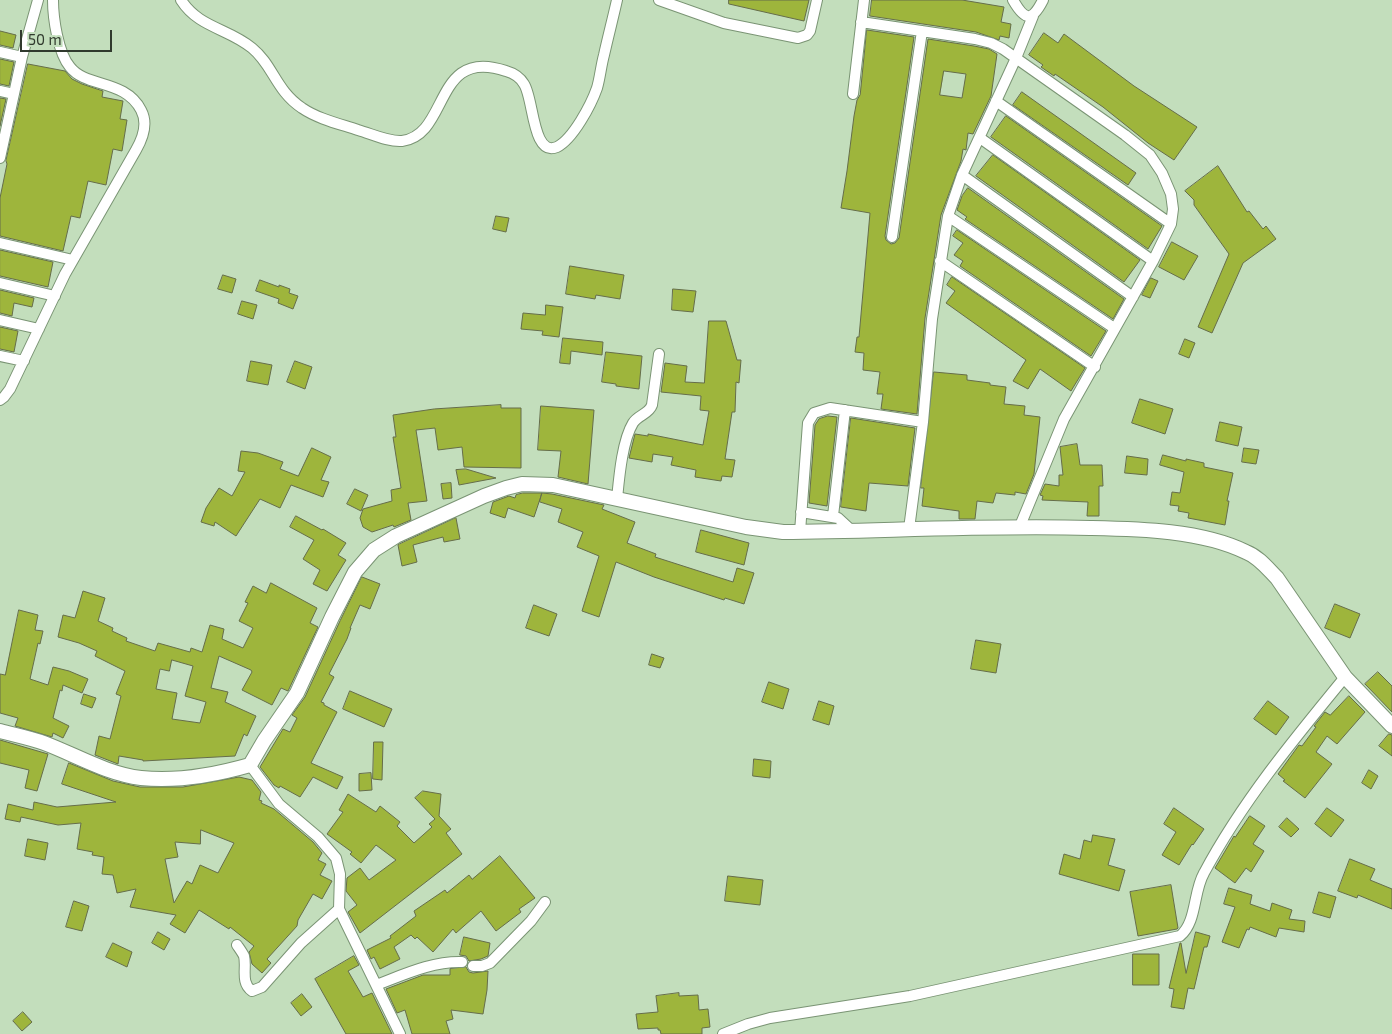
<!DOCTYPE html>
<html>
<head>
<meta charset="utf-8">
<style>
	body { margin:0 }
	#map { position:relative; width:1392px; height:1034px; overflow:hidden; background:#c3debc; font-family:"Exo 2",sans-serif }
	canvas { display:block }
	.scale { position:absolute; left:20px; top:30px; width:92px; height:22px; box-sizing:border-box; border:2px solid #303a2d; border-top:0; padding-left:6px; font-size:15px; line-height:18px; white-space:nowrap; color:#303a2d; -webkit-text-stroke:4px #c3debc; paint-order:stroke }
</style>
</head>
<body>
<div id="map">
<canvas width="1392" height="1034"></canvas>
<div class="scale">50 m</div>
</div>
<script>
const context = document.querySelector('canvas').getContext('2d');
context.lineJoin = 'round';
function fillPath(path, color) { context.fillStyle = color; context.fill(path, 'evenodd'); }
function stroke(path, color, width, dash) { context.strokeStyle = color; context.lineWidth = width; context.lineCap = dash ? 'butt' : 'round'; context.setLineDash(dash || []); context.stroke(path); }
const building = new Path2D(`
	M729 0H809L804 21 729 4Z
	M872 0H962L1004 7 1001 22 1011 24 1009 38 1000 36 999 40 976 32 870 16Z
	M867 30 914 37 885 236 886 240 891 244 895 243 899 238 928 39 974 46 989 49 997 54 991 96 973 134 968 133 966 150 963 149 961 161 941 215 925 318 917 414 881 409 883 394H877L880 372 863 370 864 353 855 352 857 337H859L870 213 841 208 847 171 854 116 857 100 860 95ZM944 71 966 74 962 98 940 95Z
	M0 31 16 35 13 48 0 45Z
	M1044 33 1058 43 1064 34 1134 86 1197 127 1174 160 1148 143 1103 107 1055 74 1054 76 1041 67 1043 65 1029 55Z
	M0 59 14 62 9 86 0 84Z
	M28 64 65 71 72 79 82 84 103 91 102 97 123 101 120 119 127 120 122 151 113 149 106 185 88 181 80 218 71 216 63 251 0 236V198L7 164 6 161Z
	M1022 92 1136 173 1128 185 1013 105Z
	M0 98 6 99 0 126Z
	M1006 116 1162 226 1148 249 991 137Z
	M993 155 1140 260 1124 282 976 176Z
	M1218 166 1247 212 1249 211 1263 229 1266 226 1276 239 1243 263 1212 333 1198 327 1229 254 1194 205V200L1185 191Z
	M968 188 1124 299 1113 319 965 219 967 217 957 210 962 196Z
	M496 216 509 218 506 232 493 229Z
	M957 230 1106 331 1091 356 960 266 963 261 954 255 963 243 953 236Z
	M1172 242 1198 256 1184 280 1159 267Z
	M0 250 53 262 48 287 0 276Z
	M570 266 624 275 620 299 596 295 595 299 566 294Z
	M223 275 236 279 232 293 218 289Z
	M952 277 1085 368 1071 391 1040 369 1028 389 1013 381 1026 360 946 303 955 291 947 285Z
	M1151 278 1158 281 1150 298 1142 295Z
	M260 280 279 287V285L290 289 289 293 298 296 293 309 278 303 279 299 256 291Z
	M673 289 696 291 693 312 672 310Z
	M0 290 34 298 32 307 14 303 12 316 0 313Z
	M242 301 257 305 253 319 238 314Z
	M546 305 563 307 559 337 542 335 543 331 521 329 523 313 545 315Z
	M709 321H726L737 360H741L739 383 736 382 735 412H732L725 459 735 460 732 477 722 476 721 481 695 477 696 470 671 465 673 457 653 454 652 462 629 458 635 434 648 436V434L703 445 709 411 700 410 701 396 661 392 665 363 687 366 685 382 704 383Z
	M0 327 18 331 14 352 0 349Z
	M563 338 603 342 602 355 571 351 570 364 560 363Z
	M1185 339 1195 343 1189 358 1179 354Z
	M606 352 642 356 639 389 616 386V384L602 382Z
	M251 361 272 365 268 385 247 381Z
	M295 361 312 367 305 389 287 382Z
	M934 372 967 375V380L990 383V385L1006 387 1004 404 1025 406 1024 415 1040 417 1034 474 1026 494 1015 492V495L996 493 993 503 977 501 975 519H959V511L922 506 924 488H921Z
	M1140 399 1173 409 1165 434 1132 423Z
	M501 405V408H521V468L464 467 462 447 438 450 435 428 416 430 427 501 408 503 411 520 394 527 393 525 372 532 363 527 360 518 363 509 392 501 391 490 401 488 393 437H396L393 415 434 409Z
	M541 406 594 410 588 484 558 477 561 451 538 450Z
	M828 416 837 417 827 506 809 503 815 425 819 419Z
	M851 418 915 428 908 486 869 483 866 511 841 507Z
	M1220 422 1242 427 1238 446 1216 441Z
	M1077 444 1080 465H1102L1103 486H1099V516H1087L1088 502 1042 500 1043 496 1040 495 1045 484 1059 486V475H1063L1060 447Z
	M312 448 331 457 321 480 329 482 323 497 291 485 280 508 260 499 236 536 215 522 214 526 201 522 206 508 219 488 232 496 245 472 238 471 241 451 258 453 283 462 280 469 298 476Z
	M1244 448 1259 450 1256 464 1242 462Z
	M1163 455 1186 461V459L1204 463V467L1233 473 1227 501H1229L1225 525 1188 518 1189 513 1178 511 1179 506 1170 505 1172 492 1180 493 1184 472 1160 465Z
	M1127 456 1148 459 1147 475 1125 473Z
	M466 469 496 478 459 485 456 470Z
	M451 483 452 498 443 499 441 484Z
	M355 489 368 495 361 511 347 504Z
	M523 493H542L534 517 508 508 505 518 490 513 493 502 509 496 515 498 516 495Z
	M542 493 552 494 604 505 602 509 635 522 627 543 656 554 655 557 733 582 737 568 754 573 744 604 725 598 724 600 654 577 616 562 599 617 582 611 599 556 577 547 583 532 558 522 562 509 540 502Z
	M296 516 322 530 323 529 346 543 338 555 346 560 327 591 313 584 320 570 303 559 314 540 290 527Z
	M456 518 460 539 444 542 443 537 413 545 417 562 402 566 398 545Z
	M701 530 749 543 744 565 696 552Z
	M362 577 380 584 370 609 360 605 350 628H351L347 639 329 674 334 677 321 702 324 703V705L337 712 311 763 343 777 337 789 313 777 300 797 280 786 279 788 274 785 260 767 283 729 290 732 297 718 292 715 305 697 340 621Z
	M271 583 317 608 310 623 318 627 289 689 288 691 281 688 272 705 242 690 252 672 251 670 219 656 211 688 228 692 225 702 256 716 247 736 244 734 235 756 143 761V760L119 756 118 764 95 755 99 736 110 739 121 696 116 694 125 671 95 656 97 651 79 643 58 637 63 615 75 618 83 591 105 598 98 621 113 628 112 631 127 638 126 641 155 651 158 643 190 652 191 648 202 652 210 625 224 629 222 639 243 648 253 628 239 621 248 603 245 602 253 586 266 593ZM172 660 193 666 185 696 206 702 200 723 172 719 177 693 156 689 160 669 169 671Z
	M1335 604 1360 614 1350 638 1325 628Z
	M534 605 557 614 549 636 526 628Z
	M19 610 38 615 35 630 43 631 40 644 38 643 30 679 48 685 53 667 69 671 88 679 82 693 63 685 62 691 60 690 53 718 69 726 63 738 53 733 52 737 15 726 18 718 0 713V674L5 675Z
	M976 640 1001 644 996 673 971 669Z
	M652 654 664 658 660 668 649 665Z
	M1378 672 1392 686V712L1365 684Z
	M769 682 789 689 783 709 762 702Z
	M350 691 392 709 384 727 343 709Z
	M84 694 96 698 92 708 81 704Z
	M1349 696 1365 712 1337 744 1327 736 1316 752 1332 764 1305 798 1283 781 1285 780 1278 774 1299 745 1302 746 1316 727 1314 726 1325 712 1330 715Z
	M819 701 834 706 829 725 813 720Z
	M1268 701 1289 717 1276 735 1254 719Z
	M1389 734 1392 735V756L1379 746Z
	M0 740 48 754 37 791 25 788 29 770 0 763Z
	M374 742H383L382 780 373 779Z
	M754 759 771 761 770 778 753 776Z
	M69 763 113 781 140 787H183L239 777 252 780 261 792 259 800 262 801 261 803 274 809 313 842 322 853 318 860 326 864 320 875 332 881 322 899 313 894 298 920 297 926 267 959 271 963 262 973 252 964 249 952 254 946 230 927 229 929 199 910 185 933 170 924 176 915 130 907 136 889 117 893 113 875 102 874 104 857 92 855 93 852 77 849 81 823 58 825 21 817 20 822 5 819 8 804 33 810 34 802 57 807 116 802 62 784ZM201 830 234 843 218 873 200 865 192 884 187 881 174 903 165 859 178 857 175 842 200 844Z
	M1369 770 1378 776 1371 789 1362 783Z
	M371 773 372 790 359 791V774Z
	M423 791 441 794 439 816 451 829 446 833 462 854 360 933 348 912 357 905 346 891 347 878 360 868 369 880 396 860 376 845 361 863 350 854 352 852 327 834 343 812 339 810 348 794 376 812 380 806 400 822 397 826 414 843 432 827 429 824 435 819 415 798Z
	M1174 808 1204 829 1193 845 1192 844 1179 865 1162 855 1176 832 1164 824Z
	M1327 808 1344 820 1331 837 1315 824Z
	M1250 816 1265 826 1253 844 1264 851 1251 872 1246 868 1235 883 1215 868 1234 836 1235 837Z
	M1287 818 1299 829 1291 837 1279 827Z
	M1093 835 1115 839 1108 865 1125 870 1119 891 1059 874 1064 854 1080 859 1084 840 1091 842Z
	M28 839 48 843 45 860 25 856Z
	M500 856 535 898 519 909 521 912 496 931 481 911 456 933 453 929 433 952 417 937 415 939 411 935 394 947 400 959 380 969 374 957 371 959 367 950 391 938 390 936 416 916 414 911 445 890 447 893 469 875 472 879Z
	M1350 859 1375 869 1370 880 1392 889V909L1358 895 1357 898 1338 891Z
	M728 876 763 880 760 905 725 901Z
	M1171 885 1178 928 1177 929 1138 936 1130 892Z
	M1229 888 1252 895 1250 904 1270 911 1272 903 1292 910 1289 919 1305 921 1304 932 1279 928 1276 937 1250 927 1249 930 1247 929 1239 948 1222 942 1235 907 1224 904Z
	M1319 892 1336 897 1330 918 1313 913Z
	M74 901 89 906 82 931 66 927Z
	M158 932 170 939 164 950 152 943Z
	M1196 932 1210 936 1207 947H1204L1194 989 1188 988 1184 1009 1171 1007 1174 989 1169 988 1180 943H1181L1186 973Z
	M464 937 490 943 488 956 481 959 469 961 466 956 460 955Z
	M113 943 132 952 127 967 106 957Z
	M1133 954H1159V985H1133Z
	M354 956 359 965 348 971 363 997 372 993 392 1034H346L315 979Z
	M466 967 469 972 473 973 488 971 487 990 483 1014 451 1010 453 1019 446 1021 450 1034H412L405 1010 397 1013 386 989 423 975H450V969Z
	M679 993V996L698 995 699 1010 708 1009 710 1027 702 1028V1034H661L660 1030H658V1028L638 1029 636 1014 658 1012 656 996Z
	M302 994 312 1007 301 1016 291 1003Z
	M23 1012 32 1022 22 1031 13 1021Z`);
fillPath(building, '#9eb53c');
stroke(building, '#656d4a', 1);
const street = new Path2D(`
	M181 0C199 28 228 28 252 48 273 65 276 91 302 108 318 119 340 124 358 130 372 134 388 142 402 141 450 135 433 46 506 71 513 73 520 77 524 84 534 99 532 157 557 147 573 139 591 105 597 88 600 78 601 66 604 55 608 37 613 18 617 0
	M659 0 724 23 798 38 807 35 810 31 817 0
	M1013 0C1025 21 1032 22 1043 0
	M861 22 975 39 991 43 1003 49 1125 135 1150 155 1162 173 1171 194 1173 209 1171 224 1153 261 1064 419 1020 526
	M0 52 22 57
	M0 91 14 94
	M853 94 864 0
	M996 101 1171 224
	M980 138 1153 261
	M0 158 22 57 38 0
	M962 175 1133 297
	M948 216 1114 328
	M892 237 922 31
	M0 243 73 260
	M940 261 1095 367
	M0 283 55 296
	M0 320 39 329
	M0 356 24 361
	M0 400 4 397 10 389 65 274 136 150C143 138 148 123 141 110 125 79 86 88 70 67 58 53 53 18 53 0
	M923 422 932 319 948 216 962 175 1016 58 1033 16
	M617 499C619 479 622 441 633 423 638 415 649 414 652 405L659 354
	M801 512 838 518 852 531
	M833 516 845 410
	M800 532 808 423 814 413 830 408 923 422 909 529
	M250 765 279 804 318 837 336 858 340 874 339 909 400 1034
	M237 945C239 948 242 952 244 956 247 967 240 983 252 991L262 987 301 943 339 909
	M473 966H482L490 963 531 921 545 902
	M376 985C403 975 432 961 462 962
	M723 1034 748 1024 770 1018 910 996 1180 936C1197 922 1193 892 1204 873 1242 802 1294 739 1345 677`);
const secondary = new Path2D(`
	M0 731C15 735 30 738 44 743 76 755 107 774 141 778 178 782 215 775 250 765L264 741 297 693 332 617 355 572 374 550 396 536 484 496 506 488 522 484 553 485 746 527 783 532C886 531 988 525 1090 528 1139 529 1201 530 1246 552 1259 557 1268 569 1277 578L1345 677 1392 726`);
stroke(street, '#7a9474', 12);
stroke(secondary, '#7a9474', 16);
stroke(street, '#fff', 10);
stroke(secondary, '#fff', 14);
</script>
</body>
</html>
